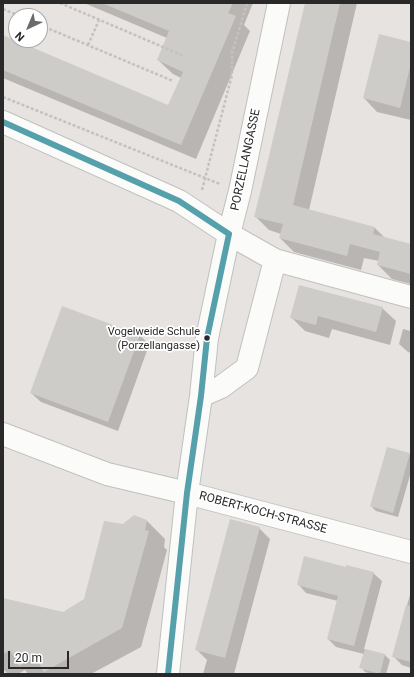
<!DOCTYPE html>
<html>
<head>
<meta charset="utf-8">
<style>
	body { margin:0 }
	#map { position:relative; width:414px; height:677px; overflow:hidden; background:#e6e3e0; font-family:Roboto,sans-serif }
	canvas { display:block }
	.frame { position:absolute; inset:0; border:4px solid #292929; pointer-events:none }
	.north { position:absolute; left:8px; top:8px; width:40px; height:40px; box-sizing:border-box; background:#fff; border:1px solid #a9a9a9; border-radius:50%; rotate:224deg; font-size:11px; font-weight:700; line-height:16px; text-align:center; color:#292929 }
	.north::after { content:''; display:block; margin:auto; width:14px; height:18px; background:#6b6a69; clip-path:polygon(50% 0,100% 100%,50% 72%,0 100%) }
	.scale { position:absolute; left:8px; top:651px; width:61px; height:18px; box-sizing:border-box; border:2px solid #292929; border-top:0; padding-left:5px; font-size:12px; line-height:14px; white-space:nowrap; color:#292929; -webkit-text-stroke:3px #fff; paint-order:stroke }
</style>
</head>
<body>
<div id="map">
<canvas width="414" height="677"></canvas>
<div class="frame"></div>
<div class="north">N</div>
<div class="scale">20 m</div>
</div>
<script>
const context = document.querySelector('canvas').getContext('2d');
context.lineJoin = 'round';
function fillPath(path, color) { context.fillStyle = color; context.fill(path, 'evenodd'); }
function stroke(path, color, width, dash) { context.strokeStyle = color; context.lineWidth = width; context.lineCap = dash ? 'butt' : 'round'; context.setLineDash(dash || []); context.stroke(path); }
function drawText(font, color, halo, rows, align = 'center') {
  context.font = font + ' Roboto,sans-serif'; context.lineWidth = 3.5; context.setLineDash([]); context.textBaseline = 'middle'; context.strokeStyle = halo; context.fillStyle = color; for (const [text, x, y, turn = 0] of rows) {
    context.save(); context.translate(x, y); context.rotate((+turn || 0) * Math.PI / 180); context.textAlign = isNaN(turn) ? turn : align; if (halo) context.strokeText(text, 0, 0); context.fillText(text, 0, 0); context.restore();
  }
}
fillPath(new Path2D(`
	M84 3H253L244 25 250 31 196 159 3 78V36L169 106 181 78 173 74 158 60 167 38Z
	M306 3H357L309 210 375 228 386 239 411 245V284L392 279 378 265 379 261 364 258 361 270 294 252 280 238 281 234 269 230 255 216Z
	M411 43V120L377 112 364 98Z
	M382 308 396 321 390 345 332 329 329 338 305 331 292 318Z
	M403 329 411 331V330V353L408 352 399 344Z
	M140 335 149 345 118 431 41 402 31 393Z
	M388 448 410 454 411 455V472L398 517 376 511 371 506Z
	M147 521 165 539 164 547 167 550 141 647 91 674H28L25 670 18 674H8L3 669V599L63 614 85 600 124 525Z
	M259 528 270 539 234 674H203L207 660 196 649Z
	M347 568 373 573 382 581 364 649 385 655 390 660 386 674H372L365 672 361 667 364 654 336 647 328 639 338 601 306 593 298 584Z
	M411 591V668L402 665 393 656Z`), '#0003');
fillPath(new Path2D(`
	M102 3H233L228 13 236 16 181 145 3 70V35L168 105 183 72 157 60 169 31Z
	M305 3H340L293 205 375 227 373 234 411 244V274L377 265 380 252 350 244 347 256 279 238 283 224 254 217 266 169Z
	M379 34 411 42V63L400 108 363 98Z
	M299 285 383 307 376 332 318 316 316 325 290 318Z
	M62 306 140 335 108 422 30 393Z
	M387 447 410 453 393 513 370 506Z
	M134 515 147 520 145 530 149 531 122 628 44 672 35 657 19 666 10 650 3 654V598L63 612 84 599 104 521 123 524Z
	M230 519 260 527 225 658 195 650Z
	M304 556 346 567V565L374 572 354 646 327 639 338 596 297 585Z
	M406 605 411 606V662L392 657Z
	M365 649 385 654 380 674 359 668Z`), '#ceccc9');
const minor = new Path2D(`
	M3 122 179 201 229 234 275 260 411 297
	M201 396 221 387 247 368 275 260
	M3 434 107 474 187 493 411 552
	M168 674 187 493 201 396 207 338 229 234 240 191 279 3`);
stroke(minor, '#c1c0c1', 24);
stroke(new Path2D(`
	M60 3 184 56
	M3 9 20 16
	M40 25 173 81
	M88 45 99 20
	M3 97 220 184
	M202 190 232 75V53L247 3`), '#c3c2c2', 2.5, [3, 2]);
stroke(minor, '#fbfbfa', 22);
stroke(new Path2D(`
	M3 122 179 201 229 234
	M168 674 187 493 201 396 207 338 229 234`), '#55a0ab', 6);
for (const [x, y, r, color] of [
	[207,338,3.5,"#292929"]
]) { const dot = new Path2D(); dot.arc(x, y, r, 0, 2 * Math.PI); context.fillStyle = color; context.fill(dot); stroke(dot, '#fff', 1.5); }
drawText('11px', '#292929', '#fff', [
	["Vogelweide Schule",200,332],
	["(Porzellangasse)",200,346]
], 'right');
drawText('12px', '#292929', '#fff', [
	["PORZELLANGASSE",246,160,-78],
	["ROBERT-KOCH-STRASSE",263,513,15]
]);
</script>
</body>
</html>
